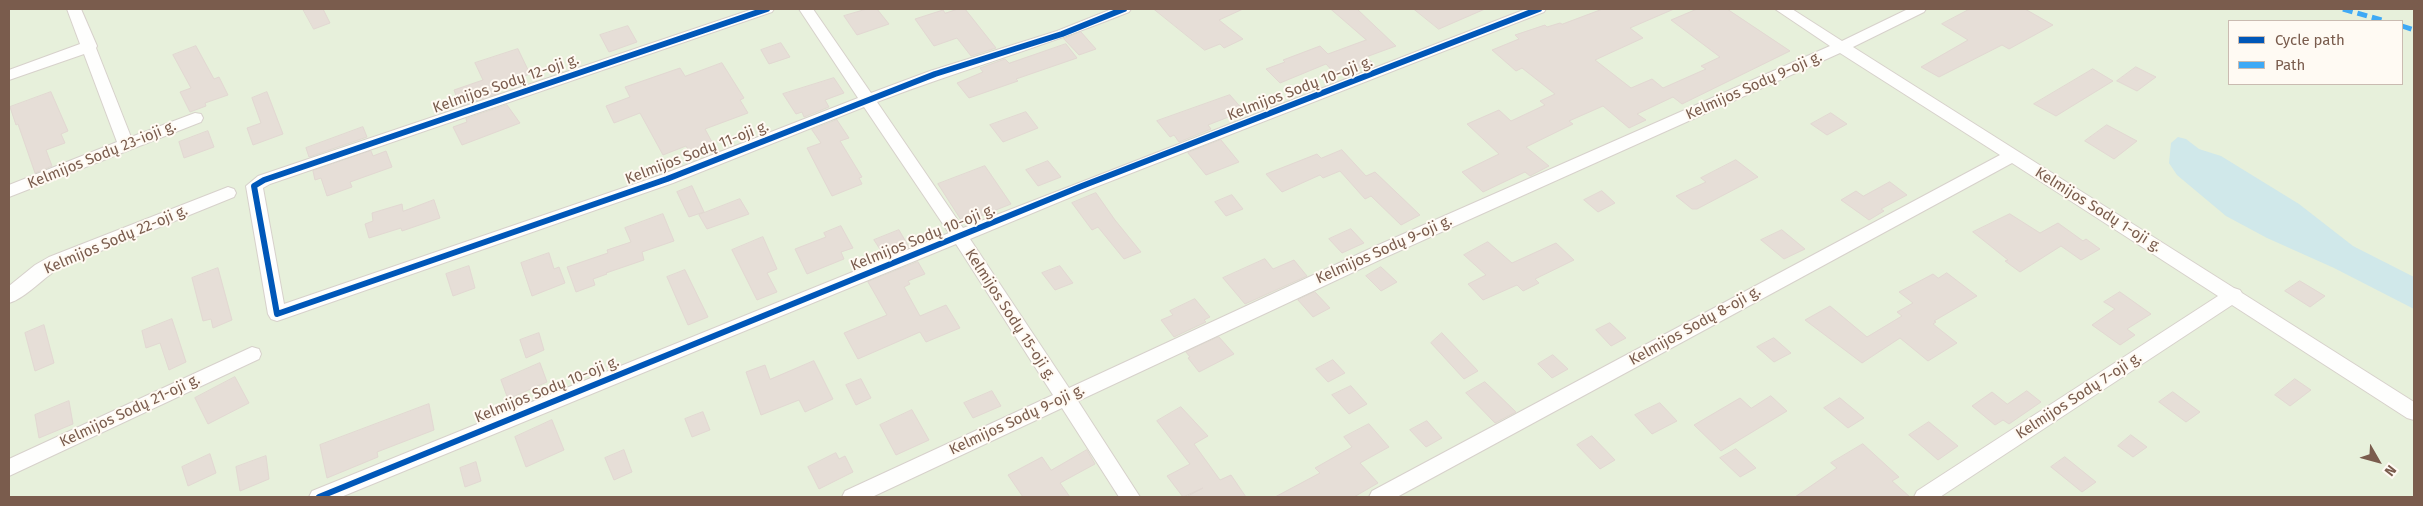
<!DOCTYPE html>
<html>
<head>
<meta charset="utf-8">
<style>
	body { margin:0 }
	#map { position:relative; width:2423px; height:506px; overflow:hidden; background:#f9f5f0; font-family:"Fira Sans",sans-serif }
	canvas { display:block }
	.frame { position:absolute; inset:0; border:10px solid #7a5c4d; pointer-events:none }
	.legend { position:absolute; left:2228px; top:20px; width:175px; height:65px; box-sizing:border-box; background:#fffaf3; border:1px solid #cabbb1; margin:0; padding:6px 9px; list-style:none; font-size:15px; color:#7a5c4d }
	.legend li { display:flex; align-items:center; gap:10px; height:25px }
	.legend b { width:25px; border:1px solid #cabbb1 }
	.north { position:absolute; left:2353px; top:436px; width:50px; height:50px; -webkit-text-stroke:4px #fffaf3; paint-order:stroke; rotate:128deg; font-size:14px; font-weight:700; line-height:20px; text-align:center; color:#7a5c4d }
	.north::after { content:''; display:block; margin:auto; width:18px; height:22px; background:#7a5c4d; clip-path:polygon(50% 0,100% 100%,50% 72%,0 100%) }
</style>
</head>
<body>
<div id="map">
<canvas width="2423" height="506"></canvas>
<div class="frame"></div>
<ul class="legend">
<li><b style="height:6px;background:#0057b8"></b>Cycle path</li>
<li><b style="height:6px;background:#3fa9f5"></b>Path</li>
</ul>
<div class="north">N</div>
</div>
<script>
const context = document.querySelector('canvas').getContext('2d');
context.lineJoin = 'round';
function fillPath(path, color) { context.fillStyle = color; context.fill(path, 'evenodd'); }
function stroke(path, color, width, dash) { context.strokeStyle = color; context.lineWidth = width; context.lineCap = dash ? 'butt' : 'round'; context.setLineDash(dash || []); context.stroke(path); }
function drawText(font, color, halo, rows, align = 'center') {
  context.font = font + ' "Fira Sans",sans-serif'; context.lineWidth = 4; context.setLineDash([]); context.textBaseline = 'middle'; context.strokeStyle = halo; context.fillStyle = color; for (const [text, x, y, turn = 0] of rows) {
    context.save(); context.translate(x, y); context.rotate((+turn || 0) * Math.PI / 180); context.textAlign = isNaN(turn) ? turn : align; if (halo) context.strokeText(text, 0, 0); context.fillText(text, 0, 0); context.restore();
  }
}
fillPath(new Path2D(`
	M9 9H2414V497H9ZM2229 21H2402V84H2229Z`), '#e7f0db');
fillPath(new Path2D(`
	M2178 137 2186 139 2199 149 2221 156 2299 204 2353 246 2414 277V309L2334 268 2267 238 2226 216 2177 175 2169 163 2171 143Z`), '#d0e8ea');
const building = new Path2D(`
	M303 9H323L330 23 314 29Z
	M867 9H877L889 24 857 35 844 16Z
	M958 9H965L996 48 971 56 957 38 934 46 915 19 943 10 945 13Z
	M1154 9H1243L1219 20 1243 39 1224 48 1220 44 1205 50Z
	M1331 9H1357L1396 46 1366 57 1373 63 1337 76 1326 64 1280 83 1266 69 1285 62 1283 60 1320 46 1328 54 1366 40Z
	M1414 9H1485L1439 29Z
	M1603 9H1674L1630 28 1643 38 1595 60 1631 88 1652 79 1663 88 1706 69 1701 66 1720 57 1671 20 1697 9H1727L1790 51 1682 104 1673 97 1637 114 1646 120 1629 128 1603 106 1569 121 1573 124 1526 147 1549 166 1530 176 1525 172 1483 192 1462 172 1499 154 1467 124 1499 110 1511 121 1545 105 1540 101 1555 94 1522 68 1516 71 1492 50 1519 39 1515 35 1545 25 1547 27 1560 23 1562 24Z
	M1970 9H2025L2053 25 2009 49 2002 45 1939 77 1921 67 1968 40 1942 24Z
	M628 26 637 42 609 52 600 35Z
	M1081 32 1096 49 1079 55 1064 39Z
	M781 43 790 57 769 64 761 50Z
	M1066 44 1077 58 1016 79 1018 81 969 98 957 83 983 72 980 68 1005 59 1009 63Z
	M196 46 214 79 219 77 228 95 205 103 206 106 190 112 180 92 191 88 173 55Z
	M518 49 530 74 495 86 499 93 460 106 454 90 483 80 475 63Z
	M722 63 744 98 740 100 748 113 705 129 712 142 689 151 686 146 663 155 640 113 614 123 606 106 630 97 625 87 680 68 685 76Z
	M2136 67 2156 77 2137 91 2117 81Z
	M2093 69 2113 81 2056 116 2034 104Z
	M834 78 844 93 825 100 829 107 804 117 802 112 796 114 783 94Z
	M51 92 68 131 61 134 65 143 46 150 52 166 35 173 18 124 16 125 10 107Z
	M267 92 283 134 253 145 247 128 261 123 252 98Z
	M1230 95 1244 111 1208 125 1211 129 1179 142 1174 135 1170 137 1157 121Z
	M507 105 520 123 462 145 453 127 467 122 466 119Z
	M1026 112 1038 128 1003 142 990 125Z
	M1831 113 1847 124 1827 135 1811 124Z
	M837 120 849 138 840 141 862 177 859 178 862 184 832 196 807 148 821 143 812 130Z
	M2107 125 2137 141 2114 159 2085 141Z
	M363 127 367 137 309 157 306 148Z
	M208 131 214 147 184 158 179 142Z
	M1221 140 1239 162 1206 175 1188 153Z
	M1342 150 1366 176 1375 172 1420 215 1401 225 1371 196 1365 199 1340 171 1323 178 1320 175 1282 192 1266 174 1317 154 1321 158Z
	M371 151 373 156 386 151 392 167 350 182 352 187 327 196 321 178 315 180 313 171Z
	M1736 160 1758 177 1697 209H1692L1676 196 1706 182 1701 178Z
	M1048 161 1061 177 1038 186 1026 170Z
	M985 166 1011 204 963 223 938 184Z
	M1890 182 1907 195 1881 209 1884 211 1869 220 1841 200 1856 191 1863 196Z
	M692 186 704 212 689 217 677 192Z
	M1602 191 1615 203 1598 212 1584 200Z
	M1096 193 1115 220 1141 252 1124 259 1098 227 1092 230 1072 203Z
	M1232 195 1243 209 1226 216 1215 202Z
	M740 199 749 214 707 229 699 215Z
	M434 200 440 218 402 231 401 228 369 238 365 224 373 221 372 213 402 204 403 211Z
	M663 214 674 241 642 252 644 260 606 273 607 274 593 279 595 285 576 292 567 267 608 253 607 250 631 242 625 228Z
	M2010 214 2040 233 2058 223 2083 241 2086 239 2100 249 2081 260 2061 246 2020 272 2005 261 2008 260 1973 232Z
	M841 226 853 248 841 252 844 259 807 274 795 249 826 237 824 233Z
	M1351 229 1364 243 1342 253 1329 239Z
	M899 230 909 247 885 257 874 240Z
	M1782 230 1805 249 1784 259 1761 240Z
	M763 237 777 269 767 273 777 292 757 300 732 250Z
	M1488 242 1512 263 1556 243 1574 260 1535 279 1539 283 1523 291 1517 285 1483 300 1468 284 1486 275 1464 255Z
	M549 253 554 269 559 267 565 283 532 296 521 263Z
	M1265 259 1273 269 1294 260 1307 276 1245 304 1223 278Z
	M918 262 925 274 908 281 910 284 904 287 920 316 946 305 960 328 926 342 920 332 858 359 844 333 887 315 868 282Z
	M469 266 475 288 453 296 446 274Z
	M1060 266 1073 283 1055 290 1042 273Z
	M1381 267 1397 282 1381 291 1366 276Z
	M218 268 232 320 213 328 211 319 203 321 192 278Z
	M685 270 708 317 688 325 667 277Z
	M1947 273 1977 296 1934 321 1936 322 1933 324 1957 343 1928 361 1900 338 1862 363 1805 320 1830 306 1867 337 1902 316 1897 312 1913 303 1899 292 1933 274 1938 278Z
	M2300 281 2325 296 2310 307 2285 291Z
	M1315 292 1330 308 1313 317 1298 300Z
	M2120 292 2151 314 2127 329 2135 335 2120 345 2092 325 2115 309 2104 302Z
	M1195 299 1210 317 1204 320 1206 322 1174 337 1161 320 1173 315 1170 311Z
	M172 319 186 362 169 370 160 343 146 348 142 331Z
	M1610 323 1626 338 1611 346 1596 330Z
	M44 325 54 363 35 371 25 333Z
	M539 333 544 350 526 358 520 340Z
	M1442 333 1478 371 1464 379 1431 343Z
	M1219 337 1234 354 1199 372 1188 358 1190 357 1186 352Z
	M1774 338 1791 353 1774 362 1757 347Z
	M1553 355 1568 369 1552 378 1538 364Z
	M1333 360 1345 373 1328 382 1316 369Z
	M814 361 833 399 805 412 799 400 761 415 746 372 765 365 770 379Z
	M540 363 547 382 508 399 501 380Z
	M235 377 249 403 208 424 195 398Z
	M861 379 871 398 856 405 846 385Z
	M2295 379 2311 390 2290 406 2275 395Z
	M1485 382 1516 412 1495 423 1466 393Z
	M1351 386 1367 404 1349 414 1332 395Z
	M992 391 1001 406 973 418 964 403Z
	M2027 391 2041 402 2009 424 2003 420 1995 425 1972 406 1992 392 2007 404Z
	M2173 392 2200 412 2186 422 2159 402Z
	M1771 396 1787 411 1721 451 1694 425 1740 398 1751 408Z
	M1840 398 1864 418 1848 428 1824 408Z
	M69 401 73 424 39 438 35 415Z
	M1660 403 1677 421 1652 434 1635 415Z
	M429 404 434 430 377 452 378 457 327 478 320 445Z
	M1181 407 1208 436 1194 444 1220 480 1231 475 1246 497H1186L1203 488 1183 497 1167 476 1190 464 1157 421Z
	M912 410 929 440 896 455 880 425Z
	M703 412 710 430 692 437 685 419Z
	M552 420 564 450 526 467 515 437Z
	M1427 421 1442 438 1426 447 1410 430Z
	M1929 422 1958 446 1938 460 1909 435Z
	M1369 424 1389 447 1360 463 1378 483 1354 497H1275L1320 473 1315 468 1352 447 1344 437Z
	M2131 435 2147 447 2133 457 2118 446Z
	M1592 436 1615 460 1600 469 1577 445Z
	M1863 444 1899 477 1892 481 1910 497H1795L1837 468 1831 463Z
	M1736 449 1756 468 1740 477 1720 458Z
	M624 450 632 472 614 480 605 458Z
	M1087 450 1095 464 1060 483 1070 497H1023L1008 475 1042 457 1051 470Z
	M836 453 839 459 845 456 853 472 819 489 808 467Z
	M210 454 216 473 188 486 182 467Z
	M266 456 269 479 240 491 236 467Z
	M2065 457 2096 482 2082 492 2051 467Z
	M476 462 481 481 465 487 460 468Z`);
fillPath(building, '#e6ded7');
stroke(building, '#e2d8d2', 1);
const street = new Path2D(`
	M67 9H81L97 46 96 48 131 137 195 113 201 114 203 118 201 122 9 197V185L117 142 84 54 9 80V70L80 44Z
	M753 9H774L772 12 270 184 263 188 284 304 661 175 858 98 799 9H813L871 93 930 71 1057 31 1112 9H1131L1129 12C1046 46 960 70 877 102L963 228 1526 9H1546L1544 12 1088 190 970 239 1069 388 1376 246 1830 46 1775 9H1792L1842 41 1908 9H1926L1924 12 1853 47 2234 288 2240 290 2242 293 2414 402V420L2407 418 2232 305 1940 497H1914L1917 491 2218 296 2012 163 1397 497H1369L1372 491 2000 155 1840 53 1388 256 1078 401 1140 497H1119L1062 408 872 497H842L845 491 1053 395 956 244 341 497H309L312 491 949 233 864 107 673 183 283 319 277 321 271 319 268 314 246 186 258 176Z
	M228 187 234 189 236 193 234 197 61 267C45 276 26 298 9 303V286L35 265 49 257Z
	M252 347 259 349 261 354 259 359 9 476V459Z`);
stroke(street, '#d7d1cb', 2);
fillPath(street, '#fefefd');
stroke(new Path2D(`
	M2343 9 2385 21
	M2402 26 2414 30`), '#3fa9f5', 5, [10, 5]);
stroke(new Path2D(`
	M767 9 264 180 254 186 277 314 667 179 935 74 1062 34 1124 9
	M319 497 1082 186 1539 9`), '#0057b8', 6);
drawText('15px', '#7a5c4d', '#fffaf3', [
	["Kelmijos Sodų 12-oji g.",506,84,-19],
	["Kelmijos Sodų 9-oji g.",1754,86,-24],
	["Kelmijos Sodų 10-oji g.",1300,89,-21],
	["Kelmijos Sodų 11-oji g.",697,153,-21],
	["Kelmijos Sodų 23-ioji g.",102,155,-22],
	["Kelmijos Sodų 1-oji g.",2098,210,32],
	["Kelmijos Sodų 10-oji g.",923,238,-22],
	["Kelmijos Sodų 22-oji g.",116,240,-23],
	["Kelmijos Sodų 9-oji g.",1384,250,-24],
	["Kelmijos Sodų 15-oji g.",1010,315,57],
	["Kelmijos Sodų 8-oji g.",1695,326,-29],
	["Kelmijos Sodų 10-oji g.",547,390,-22],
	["Kelmijos Sodų 7-oji g.",2079,396,-33],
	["Kelmijos Sodų 21-oji g.",130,411,-25],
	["Kelmijos Sodų 9-oji g.",1017,420,-25]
]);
</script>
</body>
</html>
